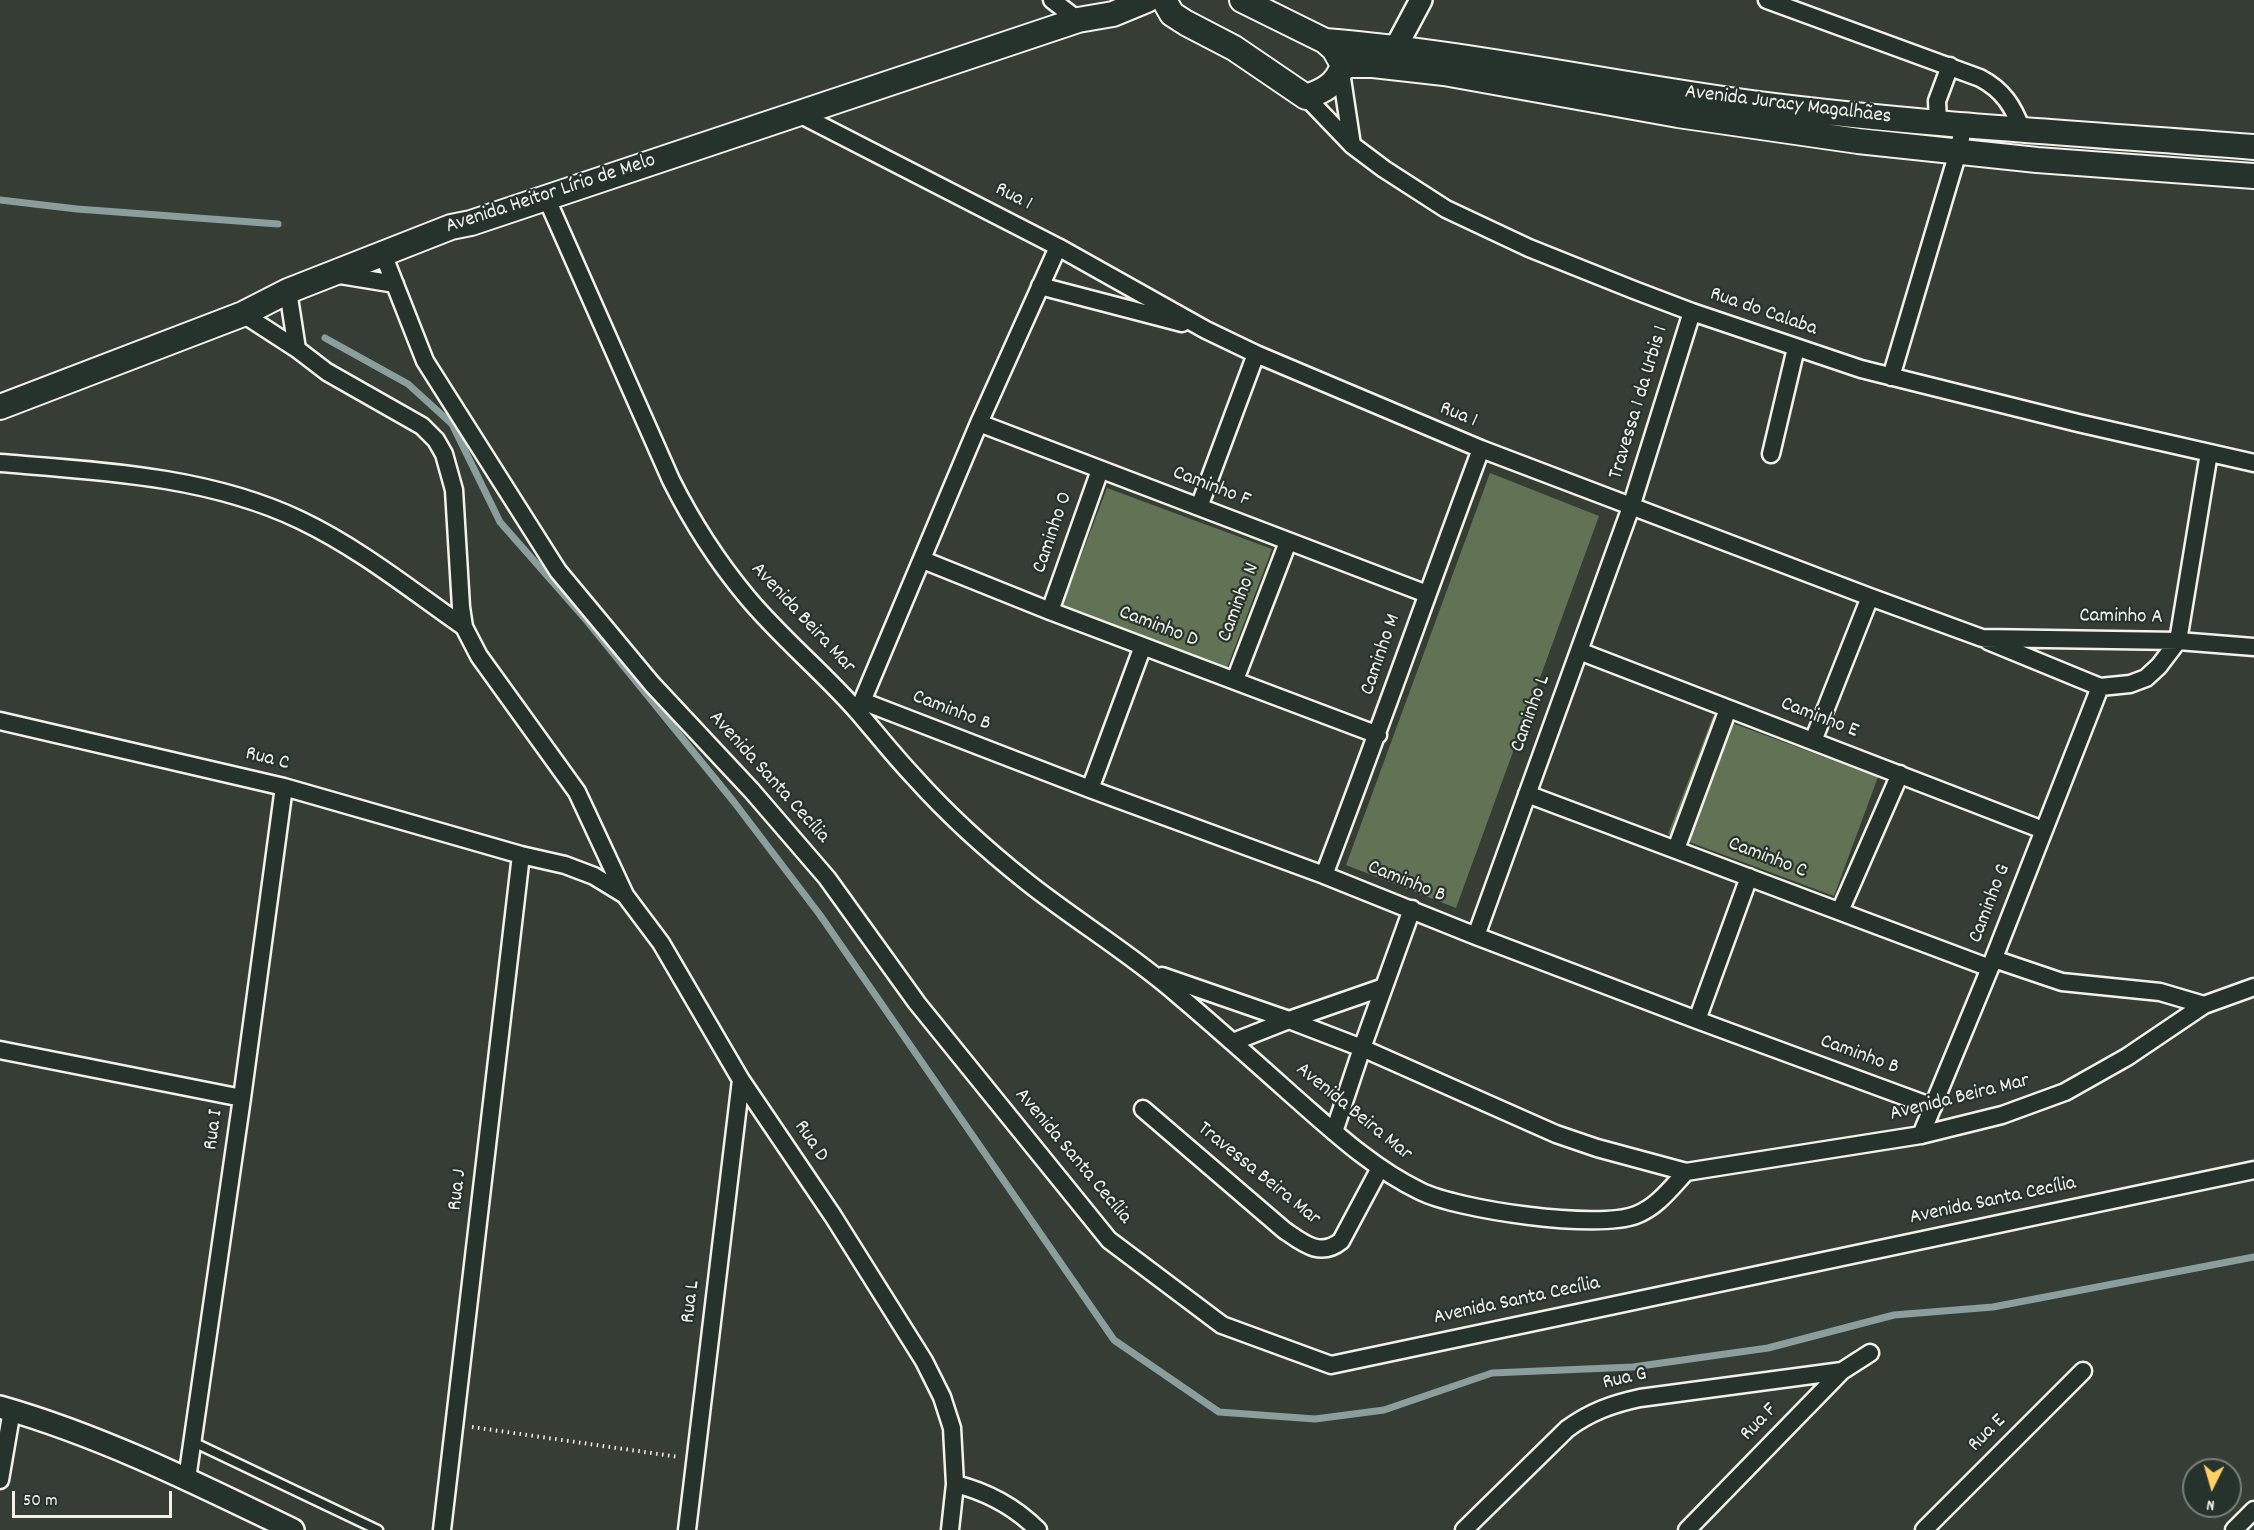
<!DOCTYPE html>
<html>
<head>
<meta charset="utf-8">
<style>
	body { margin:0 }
	#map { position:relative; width:2254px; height:1530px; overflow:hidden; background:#353d35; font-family:Dekko,sans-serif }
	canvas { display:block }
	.north { position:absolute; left:2182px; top:1458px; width:60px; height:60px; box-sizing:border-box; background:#26332d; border:2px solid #787f78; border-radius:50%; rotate:185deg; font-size:16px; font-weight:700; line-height:24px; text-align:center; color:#f4f1e8 }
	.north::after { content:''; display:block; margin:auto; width:21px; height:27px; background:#ffd166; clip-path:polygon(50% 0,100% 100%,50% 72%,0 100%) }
	.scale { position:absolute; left:12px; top:1491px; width:160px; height:27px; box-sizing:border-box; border:3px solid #f4f1e8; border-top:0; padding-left:8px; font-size:18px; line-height:21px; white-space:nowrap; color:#f4f1e8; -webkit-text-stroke:4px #26332d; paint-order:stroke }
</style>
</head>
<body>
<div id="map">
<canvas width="2254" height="1530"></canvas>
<div class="north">N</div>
<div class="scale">50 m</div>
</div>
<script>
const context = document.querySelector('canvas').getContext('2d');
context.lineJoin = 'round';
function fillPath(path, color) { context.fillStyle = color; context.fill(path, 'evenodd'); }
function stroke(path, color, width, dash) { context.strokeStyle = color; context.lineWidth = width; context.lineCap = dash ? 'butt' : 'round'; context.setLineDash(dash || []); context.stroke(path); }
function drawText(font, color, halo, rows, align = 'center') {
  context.font = font + ' Dekko,sans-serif'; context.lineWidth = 4.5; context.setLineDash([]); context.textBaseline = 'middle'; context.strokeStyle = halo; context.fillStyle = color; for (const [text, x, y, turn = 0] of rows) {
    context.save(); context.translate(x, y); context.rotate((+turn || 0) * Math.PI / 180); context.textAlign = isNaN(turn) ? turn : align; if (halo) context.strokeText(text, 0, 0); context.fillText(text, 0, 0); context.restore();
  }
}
fillPath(new Path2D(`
	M1490 473 1599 516 1456 908 1346 865Z
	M1107 488 1272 549 1227 668 1062 606Z
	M1713 716 1878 777 1834 896 1668 834Z`), '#627355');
stroke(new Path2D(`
	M0 200 77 209 278 224
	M325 338 408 384 452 424 500 522 587 621 734 802 820 915 1114 1340 1219 1412 1315 1419 1384 1410 1492 1373 1633 1367 1768 1348 1894 1315 1993 1307 2254 1257`), '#8b9e9e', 7);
const service = new Path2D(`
	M193 1442 378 1530`);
const minor = new Path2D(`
	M1052 0 1078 20
	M1767 0 1980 78C2003 90 2013 106 2022 130
	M1341 72 1352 145
	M1306 97 1352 145 1384 169 1446 209 1529 248 1634 290 1692 312 1861 369 2078 423 2254 463
	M797 113 1058 247 1206 330 1256 354 1481 449 1870 597 1982 638 2178 641 2254 647
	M1938 122 1937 101 1950 66
	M546 197 671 480C692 522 717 561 747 597 781 638 823 672 858 712 877 734 895 757 915 778 949 816 988 851 1027 882 1076 921 1130 953 1177 994 1216 1027 1254 1061 1292 1095 1332 1130 1372 1168 1420 1191 1458 1210 1597 1230 1636 1215 1657 1207 1671 1188 1686 1172
	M383 254 425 361 558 571 652 684 752 791 827 878 917 1003 1109 1240 1222 1325 1331 1365 2254 1170
	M334 274 395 284
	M1040 286 1182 323
	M288 291 297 349 327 372 422 426 436 440 444 454 454 490 461 607 464 627 479 656 577 792 625 895
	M243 314 297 349
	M1891 377 1958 152 1964 124
	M979 423 1427 594
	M1771 454 1796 348
	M0 463C100 471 208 476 300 520 359 548 411 590 464 627
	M1199 507 1256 354
	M923 560 1050 611 1378 735
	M1050 611 1100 470
	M1988 641 2100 687 2130 684 2146 678 2159 666 2178 641 2209 453
	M1579 651 2043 830
	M1235 680 1288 542
	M862 701 1090 789 1324 875 1476 936 1697 1020 1933 1107
	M858 711 979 423 1058 247
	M0 721 284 787 521 855 565 865 594 876 625 895 661 943 741 1080 833 1216 924 1361 942 1397 952 1428 955 1484 950 1530
	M1813 741 1870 597
	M1090 789 1143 646
	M1527 794 1990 968
	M1676 849 1728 709
	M1324 875C1378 734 1428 591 1481 449
	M1840 911 1900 774
	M1476 936 1631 507 1692 312
	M1994 959 2062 982 2160 992 2204 1005
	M1162 976 1289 1020 1362 1048 1556 1134 1597 1148 1686 1172 1921 1135 2002 1115 2065 1092 2127 1057 2204 1005 2254 987
	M1697 1020 1749 877
	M1233 1042 1289 1020 1384 987
	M0 1050 242 1098
	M1143 1109 1284 1230C1303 1243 1320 1258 1341 1241L1380 1168
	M1334 1132 1362 1048 1412 909
	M1921 1135 1990 968 2100 687
	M187 1479 242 1098 284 787
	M0 1480 12 1410
	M955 1484C988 1492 1014 1506 1038 1530
	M442 1530 521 855
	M687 1530 741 1080
	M1464 1530 1567 1429C1590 1412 1612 1404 1640 1398L1842 1371
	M1687 1530 1842 1371 1870 1353
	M1924 1530 2083 1371
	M2234 1530 2254 1510`);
const tertiary = new Path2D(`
	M1396 47 1421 0
	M0 1407C102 1436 198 1484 293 1530`);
const secondary = new Path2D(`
	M1164 0 1172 14 1186 23 1234 48 1306 97C1324 91 1337 84 1343 65L1334 49 1325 41 1242 0
	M1325 41C1471 53 1613 85 1758 104 1922 125 2089 134 2254 147
	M1343 65H1373L1444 73 1678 115 1858 141 2037 160 2254 176
	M0 407 243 314 288 291 451 227 471 223 1078 20 1113 14 1147 0`);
stroke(service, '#f4f1e8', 13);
stroke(minor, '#f4f1e8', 21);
stroke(tertiary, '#f4f1e8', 26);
stroke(secondary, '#f4f1e8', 28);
stroke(new Path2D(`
	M472 1427 679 1457`), '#f4f1e8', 4, [1.5, 4.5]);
stroke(service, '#26332d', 8);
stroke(minor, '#26332d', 16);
stroke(tertiary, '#26332d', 21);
stroke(secondary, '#26332d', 24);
drawText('21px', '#f4f1e8', '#26332d', [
	["Avenida Juracy Magalhães",1788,106,7],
	["Avenida Heitor Lírio de Melo",551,195,-18],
	["Rua 1",1013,198,27],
	["Rua do Calaba",1763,313,19],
	["Travessa 1 da Urbis 1",1640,403,-73],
	["Rua 1",1458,416,22],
	["Caminho F",1211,488,21],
	["Caminho O",1054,533,-71],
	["Caminho N",1240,603,-69],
	["Caminho A",2121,618,1],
	["Avenida Beira Mar",802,619,47],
	["Caminho D",1158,628,21],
	["Caminho M",1382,655,-71],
	["Caminho B",951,712,21],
	["Caminho L",1532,714,-70],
	["Caminho E",1819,719,21],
	["Rua C",267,760,14],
	["Avenida Santa Cecília",768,778,48],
	["Caminho C",1767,859,21],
	["Caminho B",1406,883,22],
	["Caminho G",1991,904,-69],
	["Caminho B",1859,1056,20],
	["Avenida Beira Mar",1960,1099,-14],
	["Avenida Beira Mar",1353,1113,39],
	["Rua I",215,1130,-82],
	["Rua D",810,1142,56],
	["Avenida Santa Cecília",1072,1157,50],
	["Travessa Beira Mar",1258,1175,39],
	["Rua J",459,1190,-83],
	["Avenida Santa Cecília",1993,1202,-12],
	["Rua L",692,1302,-83],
	["Avenida Santa Cecília",1517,1302,-12],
	["Rua G",1625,1380,-13],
	["Rua F",1760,1423,-46],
	["Rua E",1988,1434,-45]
]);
</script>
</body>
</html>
